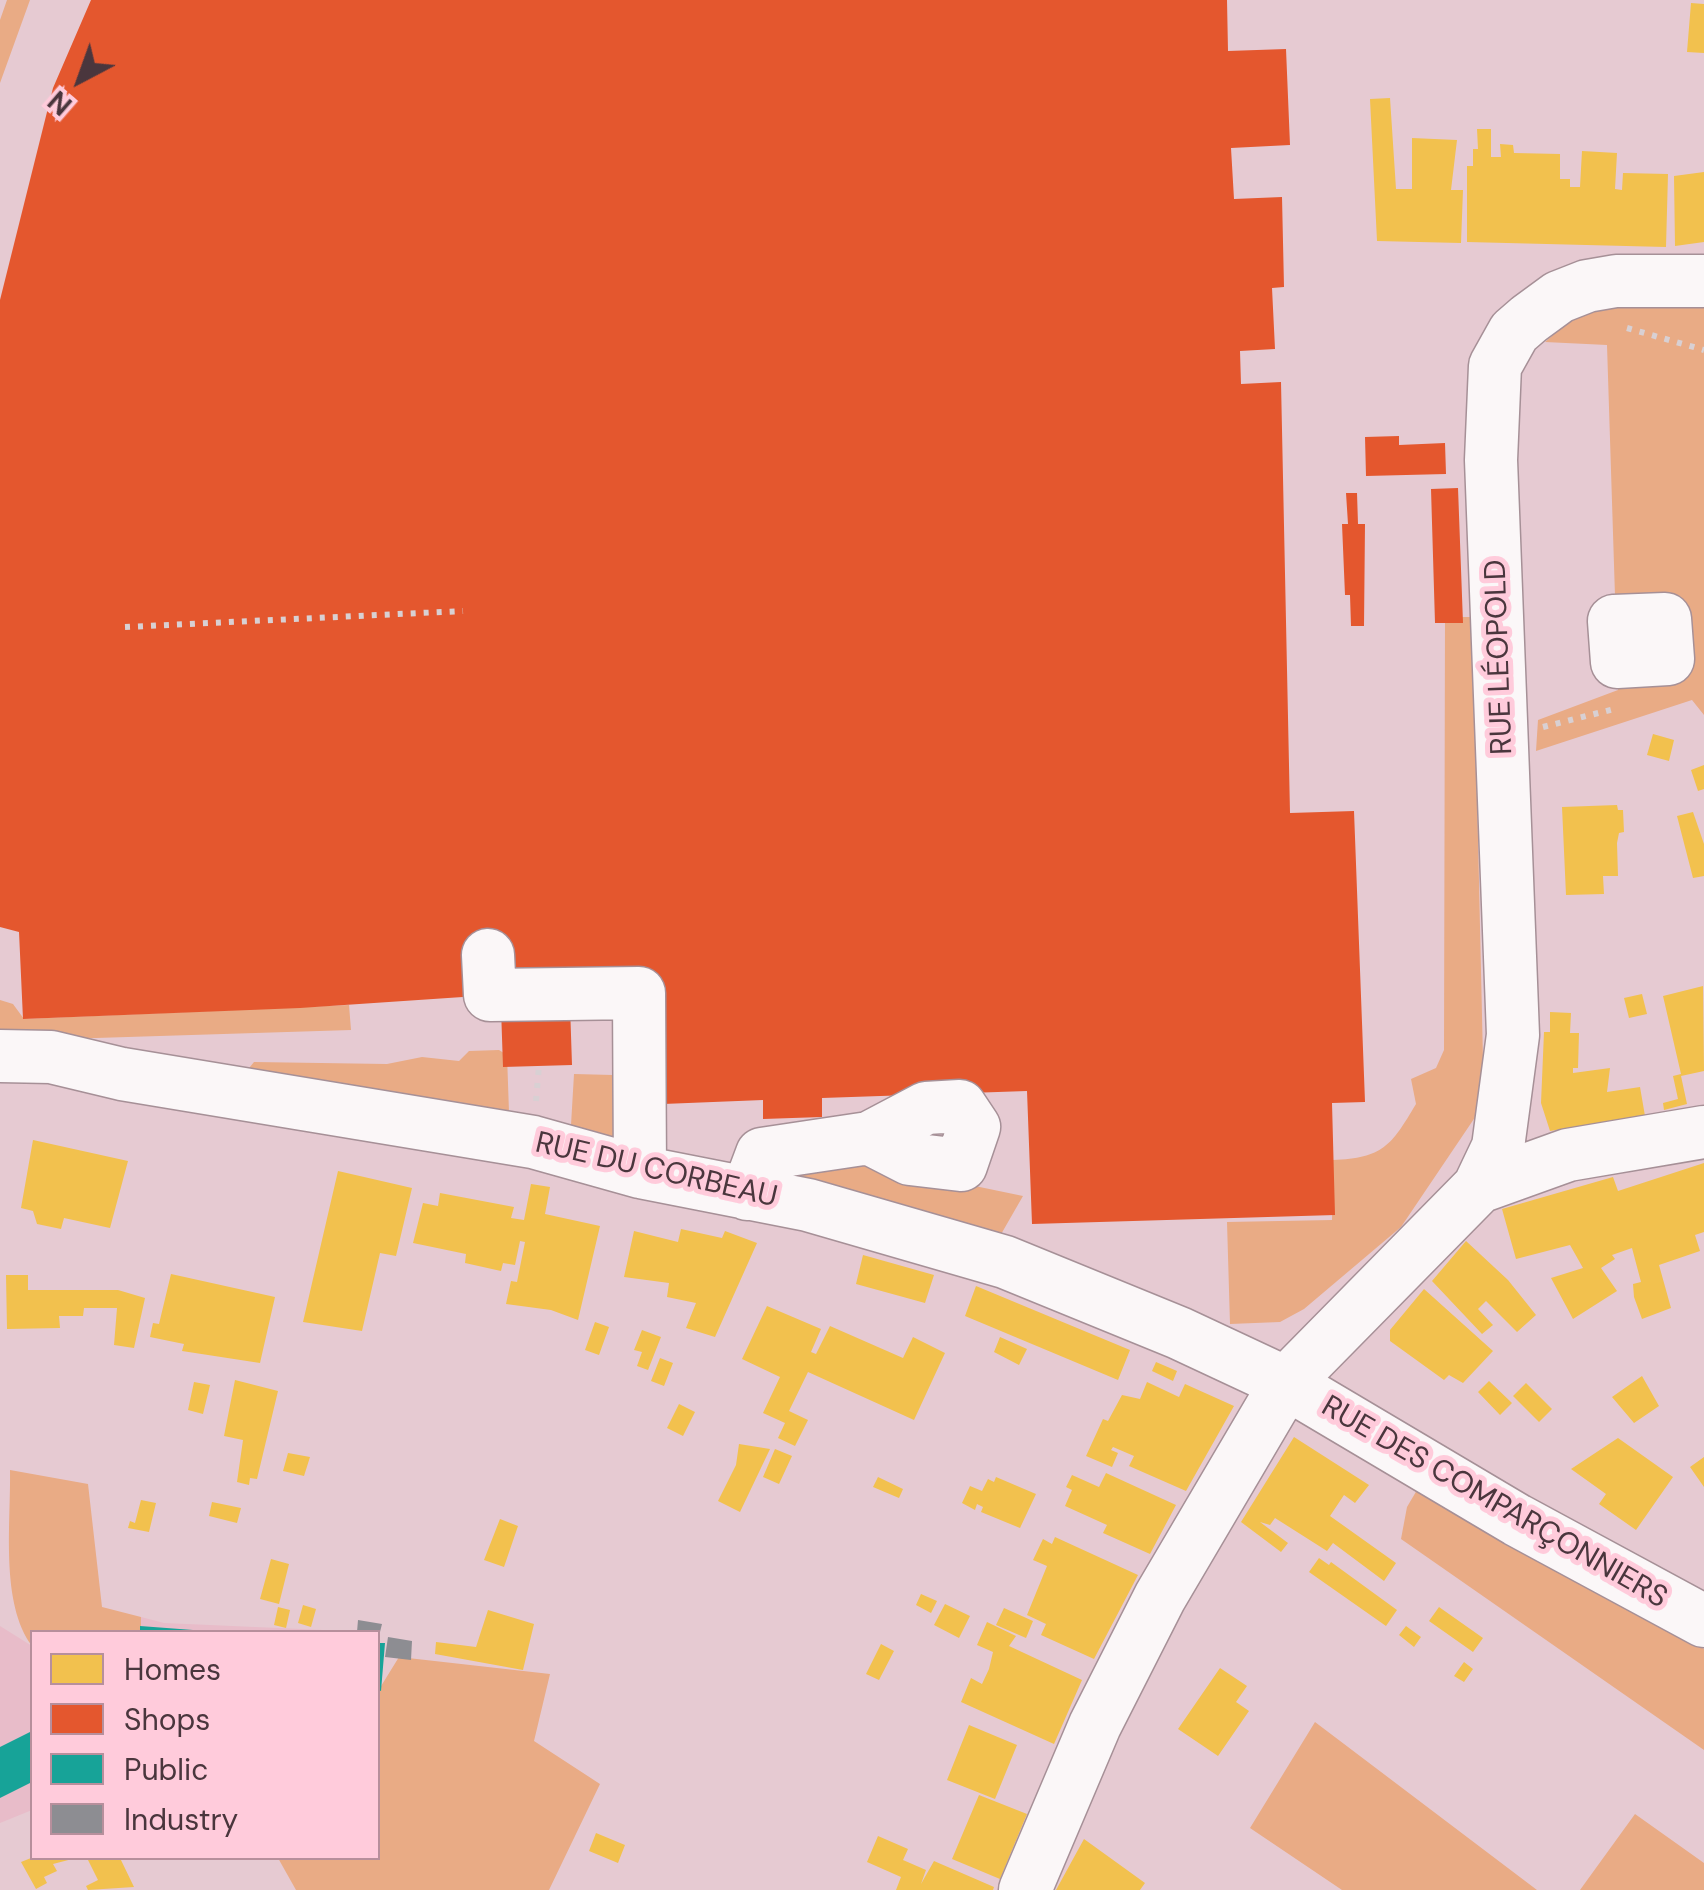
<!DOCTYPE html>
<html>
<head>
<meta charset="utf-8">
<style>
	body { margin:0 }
	#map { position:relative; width:1704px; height:1890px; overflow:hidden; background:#e6cad2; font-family:"DM Sans",sans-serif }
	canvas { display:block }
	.legend { position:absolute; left:30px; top:1630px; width:350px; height:230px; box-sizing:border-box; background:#ffcbdb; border:2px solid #b78f9c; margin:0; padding:12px 18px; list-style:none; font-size:30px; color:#4a363d }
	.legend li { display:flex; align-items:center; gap:20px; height:50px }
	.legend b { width:50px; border:2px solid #b78f9c }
	.north { position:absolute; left:30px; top:30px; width:100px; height:100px; -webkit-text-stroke:8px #ffcbdb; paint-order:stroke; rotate:221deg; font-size:28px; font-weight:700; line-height:40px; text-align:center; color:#4a363d }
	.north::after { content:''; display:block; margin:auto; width:35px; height:45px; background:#4a363d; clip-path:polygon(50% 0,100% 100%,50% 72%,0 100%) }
</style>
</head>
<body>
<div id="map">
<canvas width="1704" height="1890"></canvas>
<ul class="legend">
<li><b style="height:28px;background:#f2c14e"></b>Homes</li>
<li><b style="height:28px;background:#e4572e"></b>Shops</li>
<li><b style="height:28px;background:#17a398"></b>Public</li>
<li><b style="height:28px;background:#8d8d92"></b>Industry</li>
</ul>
<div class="north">N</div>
</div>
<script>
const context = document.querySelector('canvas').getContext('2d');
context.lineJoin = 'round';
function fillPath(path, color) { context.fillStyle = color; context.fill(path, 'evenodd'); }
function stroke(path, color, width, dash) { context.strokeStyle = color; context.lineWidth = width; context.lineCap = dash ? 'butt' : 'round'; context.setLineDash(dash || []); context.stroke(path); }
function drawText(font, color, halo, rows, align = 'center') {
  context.font = font + ' "DM Sans",sans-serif'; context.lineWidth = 10; context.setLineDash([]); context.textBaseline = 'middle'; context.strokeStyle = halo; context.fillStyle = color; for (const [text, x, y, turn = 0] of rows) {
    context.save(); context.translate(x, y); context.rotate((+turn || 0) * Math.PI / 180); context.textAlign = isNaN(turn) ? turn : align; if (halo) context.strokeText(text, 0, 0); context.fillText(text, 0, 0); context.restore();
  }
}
fillPath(new Path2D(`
	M141 1617 164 1623 369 1632H141Z
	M0 1626 32 1646V1810L0 1823Z`), '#e8bcc9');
fillPath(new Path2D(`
	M7 0H30L0 83V20Z
	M1704 296V715L1692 700 1536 751 1538 720 1618 690 1607 345 1545 342 1586 307Z
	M1445 617H1473L1484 1104 1401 1227 1304 1309 1280 1322 1230 1324 1227 1222 1332 1220 1333 1160C1383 1158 1391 1146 1416 1104L1411 1079 1436 1068 1444 1050Z
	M0 1000 13 1004 24 1019 349 1005 351 1030 0 1041Z
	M499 1050 507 1055 509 1112 245 1073 254 1062 387 1064 422 1057 459 1061 469 1051Z
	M574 1074 613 1075 614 1140 571 1125Z
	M864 1163 1023 1196 1000 1236 778 1175Z
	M10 1470 88 1484 102 1607 141 1617V1632H32V1646C0 1603 11 1523 10 1470Z
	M1417 1490 1471 1513 1704 1649V1750L1401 1539 1407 1507Z
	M399 1657 550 1674 534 1741 600 1784 549 1890H296L278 1858H378V1691Z
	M1315 1722 1537 1890H1342L1250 1828Z
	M1635 1814 1704 1863V1890H1580Z`), '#e9ab85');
fillPath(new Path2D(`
	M1691 3 1704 4V53L1687 52Z
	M1390 98 1396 189H1412V138L1457 140 1451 190H1463L1461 243 1377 241 1370 99Z
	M1477 129H1491V157H1501L1500 144 1513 145 1514 153 1560 154V179H1570V187H1580L1582 151 1617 153 1615 189 1622 190 1623 173 1668 174 1666 247 1467 242V166H1473V149H1478Z
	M1704 172V242L1675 246 1674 176Z
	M1653 734 1674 740 1669 761 1647 755Z
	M1704 765V789L1698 791 1691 770Z
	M1617 805 1618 810H1623L1624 832 1619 833 1617 843 1618 876H1603L1604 894 1566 895 1562 807Z
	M1693 812 1704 844V876L1693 878 1677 816Z
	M1703 986 1704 1071 1681 1076 1687 1104 1664 1110 1663 1103 1678 1099 1673 1076 1681 1074 1663 996Z
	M1642 994 1647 1014 1629 1018 1624 998Z
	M1550 1012 1571 1013 1570 1033H1579L1578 1068H1573V1073L1610 1068 1607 1092 1640 1087 1645 1116 1550 1131 1541 1103 1544 1032H1550Z
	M33 1140 128 1161 110 1228 64 1218 61 1229 37 1224 33 1211 21 1208Z
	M1704 1163V1232L1695 1235 1700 1251 1659 1265 1671 1308 1642 1319 1634 1297 1633 1284 1641 1282 1632 1248 1612 1255 1615 1259 1601 1268 1617 1291 1573 1319 1551 1278 1583 1268 1570 1245 1516 1259 1502 1209 1613 1177 1618 1191Z
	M338 1171 412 1188 396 1256 380 1253 362 1331 303 1322Z
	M531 1184 550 1187 545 1214 600 1226 578 1320 551 1310 506 1304 511 1281 517 1282 525 1242 520 1241 515 1265 503 1263 501 1271 465 1263 466 1254 413 1243 423 1203 438 1206 440 1193 514 1207 511 1218 524 1220Z
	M681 1229 722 1238 725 1231 757 1243 715 1337 686 1328 696 1303 667 1297 669 1283 624 1277 634 1231 678 1242Z
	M1466 1241 1508 1280 1536 1315 1517 1332 1486 1301 1478 1309 1493 1325 1482 1334 1432 1281Z
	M863 1255 934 1275 925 1303 856 1284Z
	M171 1274 275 1297 260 1363 182 1351 184 1344 150 1337 153 1323 159 1324Z
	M6 1275H28V1290H118L145 1298 134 1348 114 1345 117 1308H84L83 1316H59L60 1328 7 1329Z
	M976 1286 1130 1350 1118 1380 965 1316Z
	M1424 1289 1493 1351 1463 1383 1449 1375 1444 1380 1390 1341V1330Z
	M767 1306 821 1329 811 1352 816 1354 830 1326 903 1358 913 1337 945 1353 914 1420 808 1372 789 1411 808 1420 795 1446 778 1438 785 1423 763 1413 780 1377 742 1359Z
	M595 1322 609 1327 599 1355 585 1350Z
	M642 1330 661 1337 648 1370 637 1366 642 1352 634 1350Z
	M1000 1337 1027 1349 1019 1365 994 1352Z
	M660 1358 673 1363 664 1386 651 1381Z
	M1156 1362 1177 1371 1173 1381 1152 1371Z
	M1642 1376 1659 1406 1634 1423 1612 1397Z
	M235 1380 278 1391 257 1479 250 1478 249 1485 237 1482 243 1440 224 1436Z
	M1489 1381 1512 1403 1500 1415 1478 1392Z
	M194 1382 210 1385 203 1414 188 1410Z
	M1147 1382 1179 1397 1185 1384 1234 1406 1186 1491 1129 1466 1134 1456 1113 1447 1111 1450 1118 1453 1112 1467 1086 1456 1103 1419 1108 1421 1122 1395 1140 1399Z
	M1526 1383 1552 1409 1539 1422 1513 1396Z
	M679 1404 695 1412 683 1436 667 1428Z
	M1294 1437 1369 1485 1355 1503 1344 1495 1330 1516 1396 1563 1384 1581 1333 1543 1327 1551 1275 1518 1270 1525 1260 1522 1288 1543 1281 1552 1241 1522Z
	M1618 1438 1673 1477 1636 1530 1599 1504 1606 1494 1571 1469Z
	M739 1444 770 1449 740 1512 718 1501 736 1465Z
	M775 1449 792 1456 779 1484 763 1477Z
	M288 1453 310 1457 304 1476 283 1471Z
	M1704 1457V1487L1690 1467Z
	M1106 1473 1176 1505 1150 1554 1103 1533 1107 1525 1065 1506 1072 1490 1066 1487 1072 1475 1099 1487Z
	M878 1477 903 1489 899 1498 873 1487Z
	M996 1477 1036 1494 1020 1528 981 1512 983 1507 977 1504 975 1510 962 1503 970 1486 982 1491 988 1479 994 1482Z
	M141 1500 156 1503 149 1532 128 1528 130 1521 135 1523Z
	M212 1502 241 1508 237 1523 209 1516Z
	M500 1519 518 1526 504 1567 484 1560Z
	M1055 1537 1138 1575 1094 1659 1041 1635 1046 1624 1027 1615 1047 1566 1033 1560 1043 1539 1052 1544Z
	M1319 1558 1329 1565 1331 1562 1397 1610 1386 1626 1309 1572Z
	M271 1559 289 1564 279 1604 260 1599Z
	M921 1594 937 1601 931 1613 916 1605Z
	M945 1604 970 1616 959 1638 934 1625Z
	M303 1605 316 1609 311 1627 298 1623Z
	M278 1607 290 1610 286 1628 274 1625Z
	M1439 1607 1483 1638 1473 1652 1429 1621Z
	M1004 1608 1033 1621 1026 1638 996 1625Z
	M488 1610 534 1624 523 1670 435 1654 436 1642 476 1647Z
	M987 1622 1016 1636 1009 1646 1082 1680 1054 1744 961 1702 971 1678 982 1684 989 1669 993 1652 977 1645Z
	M1406 1626 1421 1637 1414 1647 1399 1635Z
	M881 1644 894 1651 879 1680 866 1674Z
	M1464 1662 1473 1669 1464 1682 1454 1676Z
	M1220 1668 1247 1686 1236 1702 1249 1711 1218 1756 1178 1729Z
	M969 1725 1017 1745 995 1799 947 1780Z
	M979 1795 1027 1814 1000 1879 952 1859Z
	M596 1833 625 1845 618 1863 589 1851Z
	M878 1836 908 1849 903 1860 926 1870 921 1884 934 1861 994 1887 993 1890H896L901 1877 867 1862Z
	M1084 1839 1145 1883 1140 1890H1056Z
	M31 1858H76L53 1864 57 1871 44 1877 47 1883 36 1889 21 1862Z
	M87 1858H120L134 1887 88 1890 86 1886 98 1880Z`), '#f2c14e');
fillPath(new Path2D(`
	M91 0H1227L1228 51 1286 49 1290 145 1231 148 1234 199 1282 197 1284 287 1272 288 1275 349 1240 351 1241 384 1281 382 1290 813 1354 811 1365 1102 1332 1103 1335 1215 1032 1224 1027 1091 822 1098V1117L763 1119V1100L663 1104 659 1003 570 1005 572 1065 503 1067 501 1008 507 994 300 1008 23 1019 19 932 0 927V300L53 88Z
	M1399 436V445L1445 443 1446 474 1366 476 1365 437Z
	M1458 488 1463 623H1435L1431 489Z
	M1346 493H1357L1358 524H1365L1364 626H1351L1350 595H1345L1342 524H1348Z`), '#e4572e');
fillPath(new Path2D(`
	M140 1626 193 1630V1632H140Z
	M378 1643H385L381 1691 378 1690Z
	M32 1731V1782L0 1798V1747Z`), '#17a398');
fillPath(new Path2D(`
	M358 1620 382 1624 380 1632H357Z
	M388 1637 412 1641 411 1660 385 1657Z`), '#8d8d92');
const minor = new Path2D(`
	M1665 619 1668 659 1617 662 1614 621Z
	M488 955 490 995 639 993 640 1172
	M0 1056 51 1057 122 1074 533 1142 640 1172 808 1205 1005 1262 1179 1333 1286 1383 1517 1520 1704 1621
	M1479 1187 1568 1155 1704 1132
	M747 1194 762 1154 869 1138 910 1159 961 1165 974 1127 960 1106 926 1108 869 1138
	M1025 1890 1095 1725 1160 1597 1286 1383 1479 1187 1498 1147 1513 1035 1491 460 1495 366 1514 332 1529 319 1559 297 1587 286 1616 281H1704`);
stroke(minor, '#a69097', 55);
stroke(new Path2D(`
	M1627 328 1704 350
	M125 627 463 611
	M1543 727 1618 708
	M536 1101 539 1066`), '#d8d0d3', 6, [5, 8]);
stroke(minor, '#fbf7f8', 52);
drawText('30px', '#4a363d', '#ffcbdb', [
	["RUE LÉOPOLD",1500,657,-92],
	["RUE DU CORBEAU",656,1171,13],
	["RUE DES COMPARÇONNIERS",1494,1503,30]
]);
</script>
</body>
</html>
